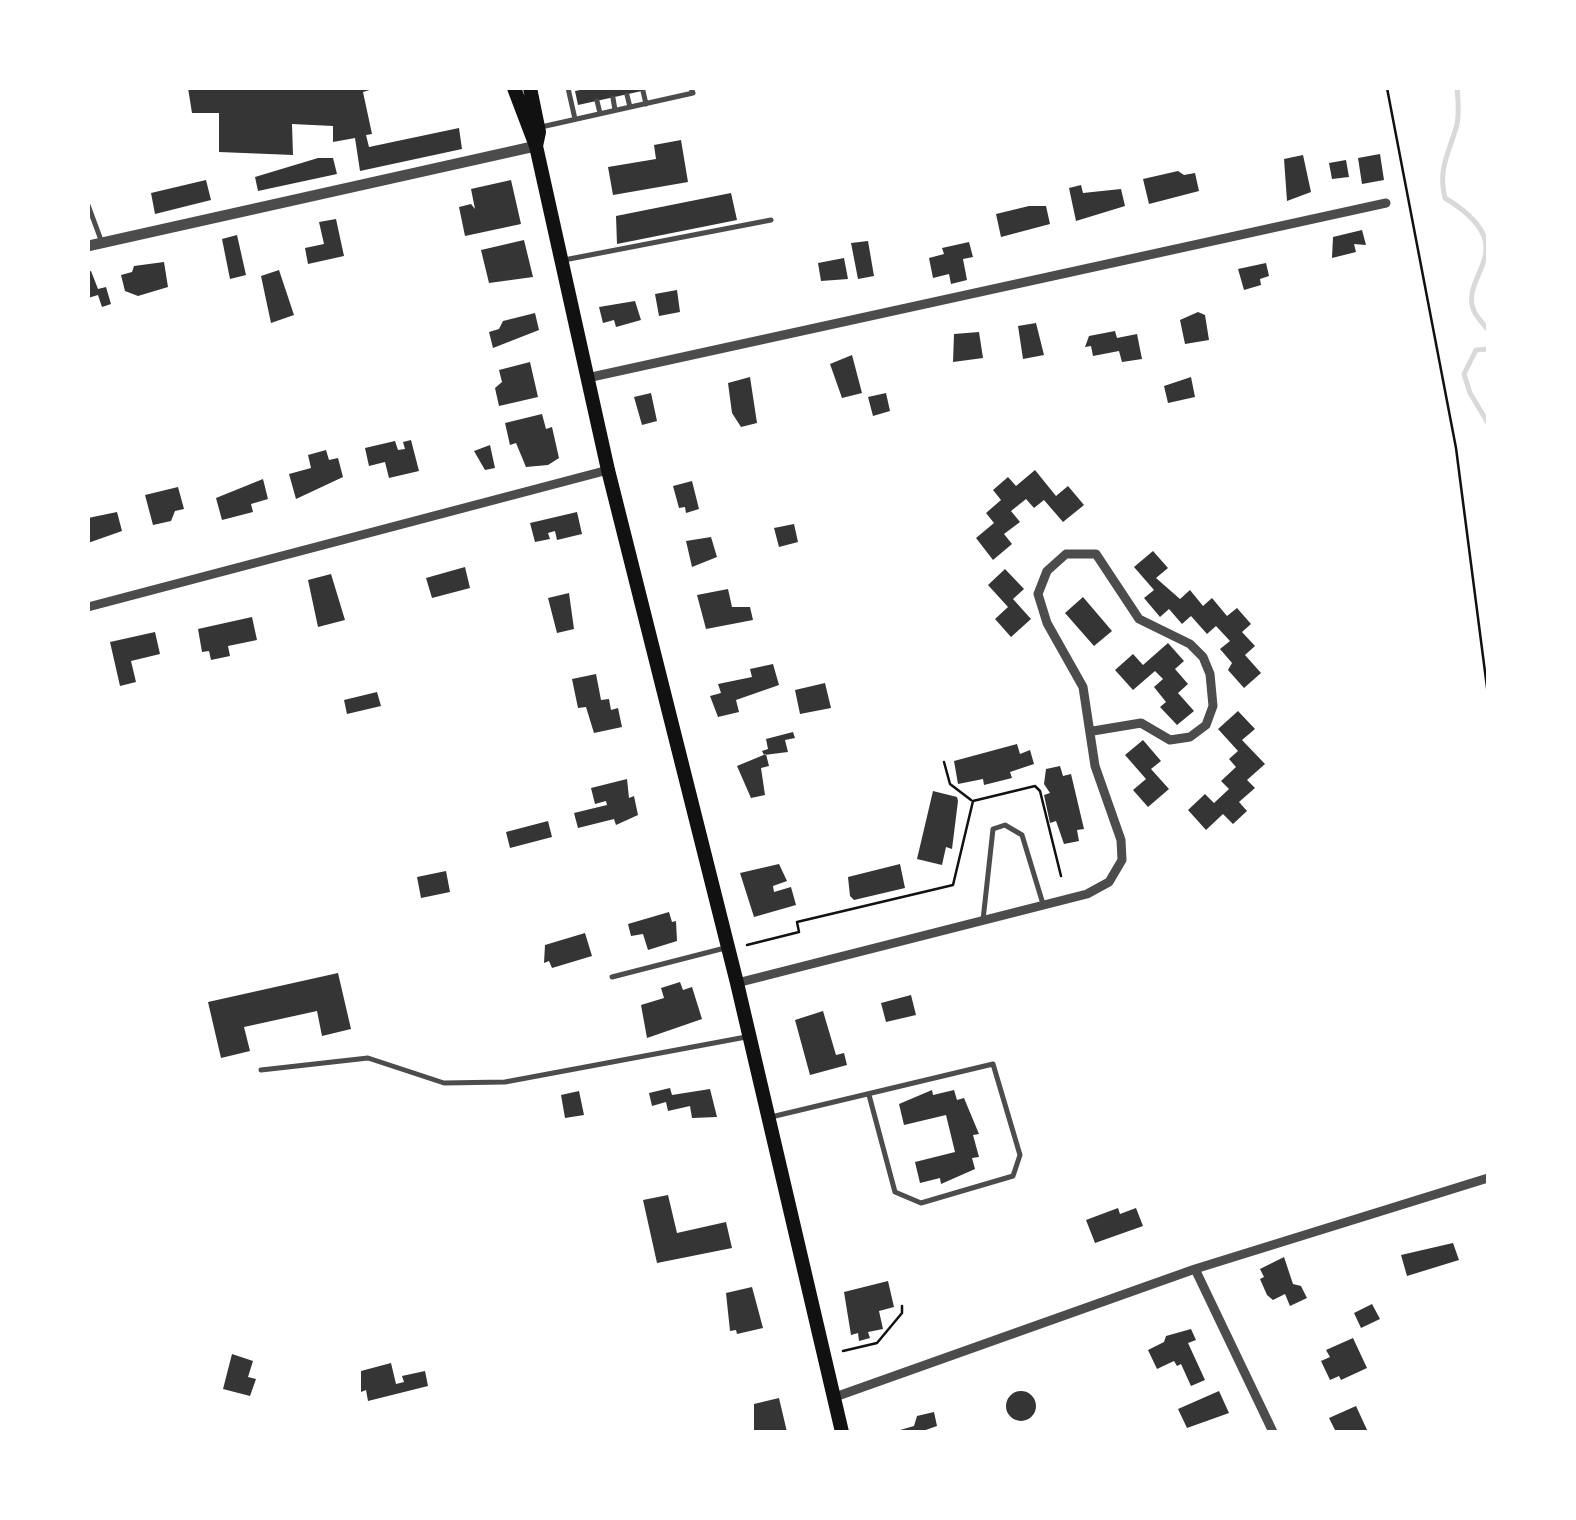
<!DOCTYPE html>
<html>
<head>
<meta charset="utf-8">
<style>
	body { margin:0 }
	#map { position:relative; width:1576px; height:1520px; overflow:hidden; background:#fff; font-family:Arial,sans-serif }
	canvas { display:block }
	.frame { position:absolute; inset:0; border:90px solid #fff; pointer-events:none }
</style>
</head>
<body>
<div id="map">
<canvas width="1576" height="1520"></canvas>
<div class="frame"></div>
</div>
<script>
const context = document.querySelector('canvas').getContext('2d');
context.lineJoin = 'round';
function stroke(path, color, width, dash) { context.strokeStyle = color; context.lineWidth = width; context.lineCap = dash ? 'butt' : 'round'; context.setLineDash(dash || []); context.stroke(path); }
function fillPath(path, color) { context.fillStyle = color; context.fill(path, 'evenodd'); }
stroke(new Path2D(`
	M1457 88C1458 100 1460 116 1456 128 1448 155 1438 169 1445 198 1527 248 1458 275 1474 311 1477 318 1484 324 1488 330
	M1488 349 1476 350 1464 374 1470 393 1488 423`), '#d9d9d9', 5);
fillPath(new Path2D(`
	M188 88H376L363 92 372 134 366 135 369 147 459 128 462 149 360 171 355 138 333 142V126L292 124 293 155 219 152V113H192Z
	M590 88H651V89L578 105 575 91Z
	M681 140 688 182 613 195 608 167 656 159 654 145Z
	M1380 154 1384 180 1362 184 1358 158Z
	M1303 155 1311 192 1287 201 1284 159Z
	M318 158H333L337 174 258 191 255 177Z
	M1346 160 1349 177 1332 179 1329 163Z
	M1178 171 1184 175 1195 173 1199 191 1149 204 1143 179Z
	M206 180 211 200 155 214 151 193Z
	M511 180 521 224 465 236 459 207 471 204 475 209 471 189Z
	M1081 185 1083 193 1121 189 1125 206 1076 221 1069 188Z
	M731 193 737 220 617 244 616 216Z
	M1029 206H1046L1050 224 1001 237 996 214Z
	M336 219 344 256 308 264 305 248 324 244 319 222Z
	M1362 230 1366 245 1354 244 1356 252 1332 258 1333 237Z
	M237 235 246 275 230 279 222 239Z
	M524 240 533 277 489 283 481 250Z
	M868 241 874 276 858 279 851 243Z
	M969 242 973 257 963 259 967 280 951 284 949 274 933 278 929 258 944 254 942 248Z
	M844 258 848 279 821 281 818 263Z
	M164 262 168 287 138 296 125 291 121 275 132 272 134 266Z
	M1266 263 1269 276 1260 279 1261 285 1244 290 1238 269Z
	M279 270 294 315 271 323 261 276Z
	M91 271 98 289 106 287 111 304 102 307 98 295 88 298V272Z
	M677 290 680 312 659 316 655 294Z
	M635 301 641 320 616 327 614 320 603 323 599 307Z
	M1198 312 1205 315 1209 340 1185 344 1180 320Z
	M535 313 539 330 493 348 489 332 499 329 503 321Z
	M1036 323 1044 355 1023 359 1018 326Z
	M1115 331 1117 338 1137 334 1142 359 1122 362 1119 351 1093 356 1091 346 1085 347 1089 336Z
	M979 332 983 358 953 362 954 334Z
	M852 355 862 393 842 398 830 364Z
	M530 362 538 397 499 406 495 388 502 382 499 370Z
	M750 377 757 423 741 427 732 413 728 383Z
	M1191 377 1195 397 1168 403 1164 386Z
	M651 393 657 421 642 425 634 397Z
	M886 393 890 411 873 416 868 397Z
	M542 414 546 429 552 427 559 458 548 465 526 467 516 443 510 445 505 423Z
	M411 440 419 471 389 478 385 462 369 466 365 448 395 441 398 450 405 449 403 442Z
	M490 445 495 468 485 470 474 451Z
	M326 450 329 460 338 458 343 477 296 499 289 474 311 468 308 455Z
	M1035 470 1056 496 1068 486 1084 505 1063 522 1044 500 1034 508 1026 499 1011 511 1020 522 1004 534 1012 544 993 560 976 538 994 523 986 513 1001 500 993 490 1008 477 1016 486Z
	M263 479 268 499 251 504 253 512 222 520 216 498Z
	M692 481 699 509 686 513 685 507 679 508 673 486Z
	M178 487 184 509 175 511 171 521 153 525 145 495Z
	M117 512 122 531 88 543V518Z
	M577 512 582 534 557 540 555 531 548 533 550 539 535 542 530 523Z
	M794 524 798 542 779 547 774 528Z
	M711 537 717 557 692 567 686 541Z
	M1153 551 1168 568 1156 578 1180 599 1190 590 1203 606 1212 598 1227 616 1237 608 1251 624 1242 632 1255 646 1245 655 1261 673 1244 688 1228 670 1232 663 1220 649 1230 641 1216 626 1207 634 1191 616 1182 624 1169 609 1160 617 1144 598 1154 590 1134 567Z
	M465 567 470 588 432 598 426 578Z
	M1005 569 1024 589 1013 599 1031 619 1011 637 995 619 1008 607 988 585Z
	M331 574 345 620 318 627 308 580Z
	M728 589 732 607H750L753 620 706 629 697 595Z
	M569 593 574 629 557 633 548 598Z
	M1083 597 1112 631 1094 646 1065 613Z
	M252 617 257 640 228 646 230 656 211 660 209 651 202 652 198 629Z
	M155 632 160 654 131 661 136 682 120 686 110 642Z
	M1168 643 1184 661 1175 669 1188 684 1178 693 1194 711 1177 725 1160 707 1166 702 1154 687 1163 679 1155 671 1133 690 1115 670 1133 654 1143 665Z
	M773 664 779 685 736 700 739 712 718 717 710 696 721 693 718 684 752 677 750 669Z
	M596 674 601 700 609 699 611 710 618 708 622 727 594 733 586 707 578 708 572 679Z
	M825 683 831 708 800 714 795 690Z
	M377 692 381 706 347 714 344 700Z
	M1238 711 1255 729 1242 740 1265 764 1247 780 1255 788 1239 802 1247 811 1233 824 1223 814 1206 830 1188 810 1205 794 1214 803 1229 789 1221 781 1236 767 1229 759 1238 751 1218 729Z
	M793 732 795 738 785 740 788 752 764 755 762 751 768 749 766 739Z
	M1143 740 1161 761 1151 769 1169 789 1148 807 1133 790 1146 779 1125 755Z
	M1017 744 1020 754 1030 750 1034 764 1010 772 1012 778 984 785 983 779 958 784 954 761Z
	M766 754 769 766 761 768 765 795 751 798 737 766Z
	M1060 766 1063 776 1071 774 1084 829 1077 830 1079 841 1064 844 1056 821 1050 823 1044 795 1050 793 1044 784 1046 769Z
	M627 779 629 798 634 796 638 815 616 825 614 819 578 828 574 813 607 805 606 801 595 804 591 788Z
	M933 791 957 797 958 801 952 849 946 847 942 865 917 859Z
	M548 821 552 837 510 848 506 832Z
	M779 864 787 881 773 886 774 892 791 887 796 905 754 917 740 873Z
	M900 864 905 888 854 900 850 896 848 877Z
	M446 871 450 892 421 898 417 877Z
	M669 912 672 922 676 921 677 941 648 950 643 934 631 936 628 924Z
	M585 933 592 956 552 968 549 961 544 963 545 945Z
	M338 973 351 1029 322 1036 317 1011 244 1027 250 1051 221 1058 208 1002Z
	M680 982 683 990 692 987 702 1019 647 1038 641 1005 664 998 661 988Z
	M911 995 916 1015 886 1022 881 1003Z
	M823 1011 836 1055 844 1053 847 1065 810 1075 795 1020Z
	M670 1088 672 1095 710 1089 717 1117 692 1118 690 1106 668 1111 666 1102 652 1106 649 1093Z
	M932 1090 933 1095 954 1090 957 1100 964 1098 979 1134 973 1135 979 1157 972 1158 975 1169 941 1184 940 1178 920 1183 915 1162 955 1152 946 1115 904 1125 899 1104Z
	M579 1091 584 1115 565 1118 561 1095Z
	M668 1195 677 1233 726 1222 732 1248 657 1263 643 1200Z
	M1118 1208 1120 1214 1136 1208 1143 1226 1095 1243 1086 1220Z
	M1453 1243 1459 1260 1407 1276 1401 1255Z
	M1284 1257 1293 1284 1301 1286 1307 1298 1290 1306 1285 1294 1273 1300 1267 1295 1260 1279 1264 1277 1260 1269Z
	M888 1281 894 1307 879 1311 883 1329 868 1332 870 1338 859 1341 858 1333 851 1335 844 1292Z
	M752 1287 763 1328 737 1334 736 1330 730 1331 726 1293Z
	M1372 1304 1380 1319 1361 1328 1354 1313Z
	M1191 1329 1196 1340 1188 1343 1205 1380 1191 1386 1181 1364 1177 1366 1174 1361 1157 1369 1148 1350 1164 1342 1166 1336Z
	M1353 1338 1367 1368 1341 1380 1339 1376 1330 1380 1321 1361 1330 1357 1326 1350Z
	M232 1354 253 1361 248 1377 256 1379 250 1396 223 1389Z
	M391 1363 396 1384 404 1382 402 1376 425 1371 428 1386 368 1401 366 1390 361 1392V1371Z
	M1006 1406a15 15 0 1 1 30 0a15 15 0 1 1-30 0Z
	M1219 1391 1229 1413 1187 1428 1178 1409Z
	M779 1398 787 1432H754V1404Z
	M1356 1406 1368 1432H1336L1329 1418Z
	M934 1412 937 1426 920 1432H893L914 1426 917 1416Z`), '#353535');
stroke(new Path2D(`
	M1387 88 1456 448 1488 695
	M944 762 950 784 971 800
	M747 945 799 932 797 922 953 885 973 801 1035 786 1040 791 1061 876
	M843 1351 877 1343 902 1313V1306`), '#111', 2.5);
stroke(new Path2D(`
	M568 88 575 119
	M643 91 646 104
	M627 95 630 107
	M613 98 615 110
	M597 101 600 113
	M541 127 693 93 691 88
	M88 205 101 240
	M564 260 771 220
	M983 920 993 829 1005 825 1022 835 1043 904
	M612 977 725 948
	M261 1070 368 1058 444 1083 505 1082 746 1037
	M771 1117 993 1064 1020 1155 1013 1176 921 1203 895 1192 869 1095`), '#4c4c4c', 5);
stroke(new Path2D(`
	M587 378 1386 203
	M88 607 608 470
	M737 983 1087 894 1109 882 1122 860 1121 840 1095 766 1083 687 1047 623 1038 594 1047 571 1066 554H1096L1139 619 1190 644 1203 657 1210 674 1213 706 1206 725 1190 737 1170 740 1141 723 1093 731
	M1195 1269 1273 1432
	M835 1397 1195 1269 1488 1178`), '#4c4c4c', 9);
stroke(new Path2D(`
	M88 246 536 146`), '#4c4c4c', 11);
stroke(new Path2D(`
	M514 88 536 146 608 470 737 983 842 1432
	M530 88 539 132 536 146`), '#111', 14);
</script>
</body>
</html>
